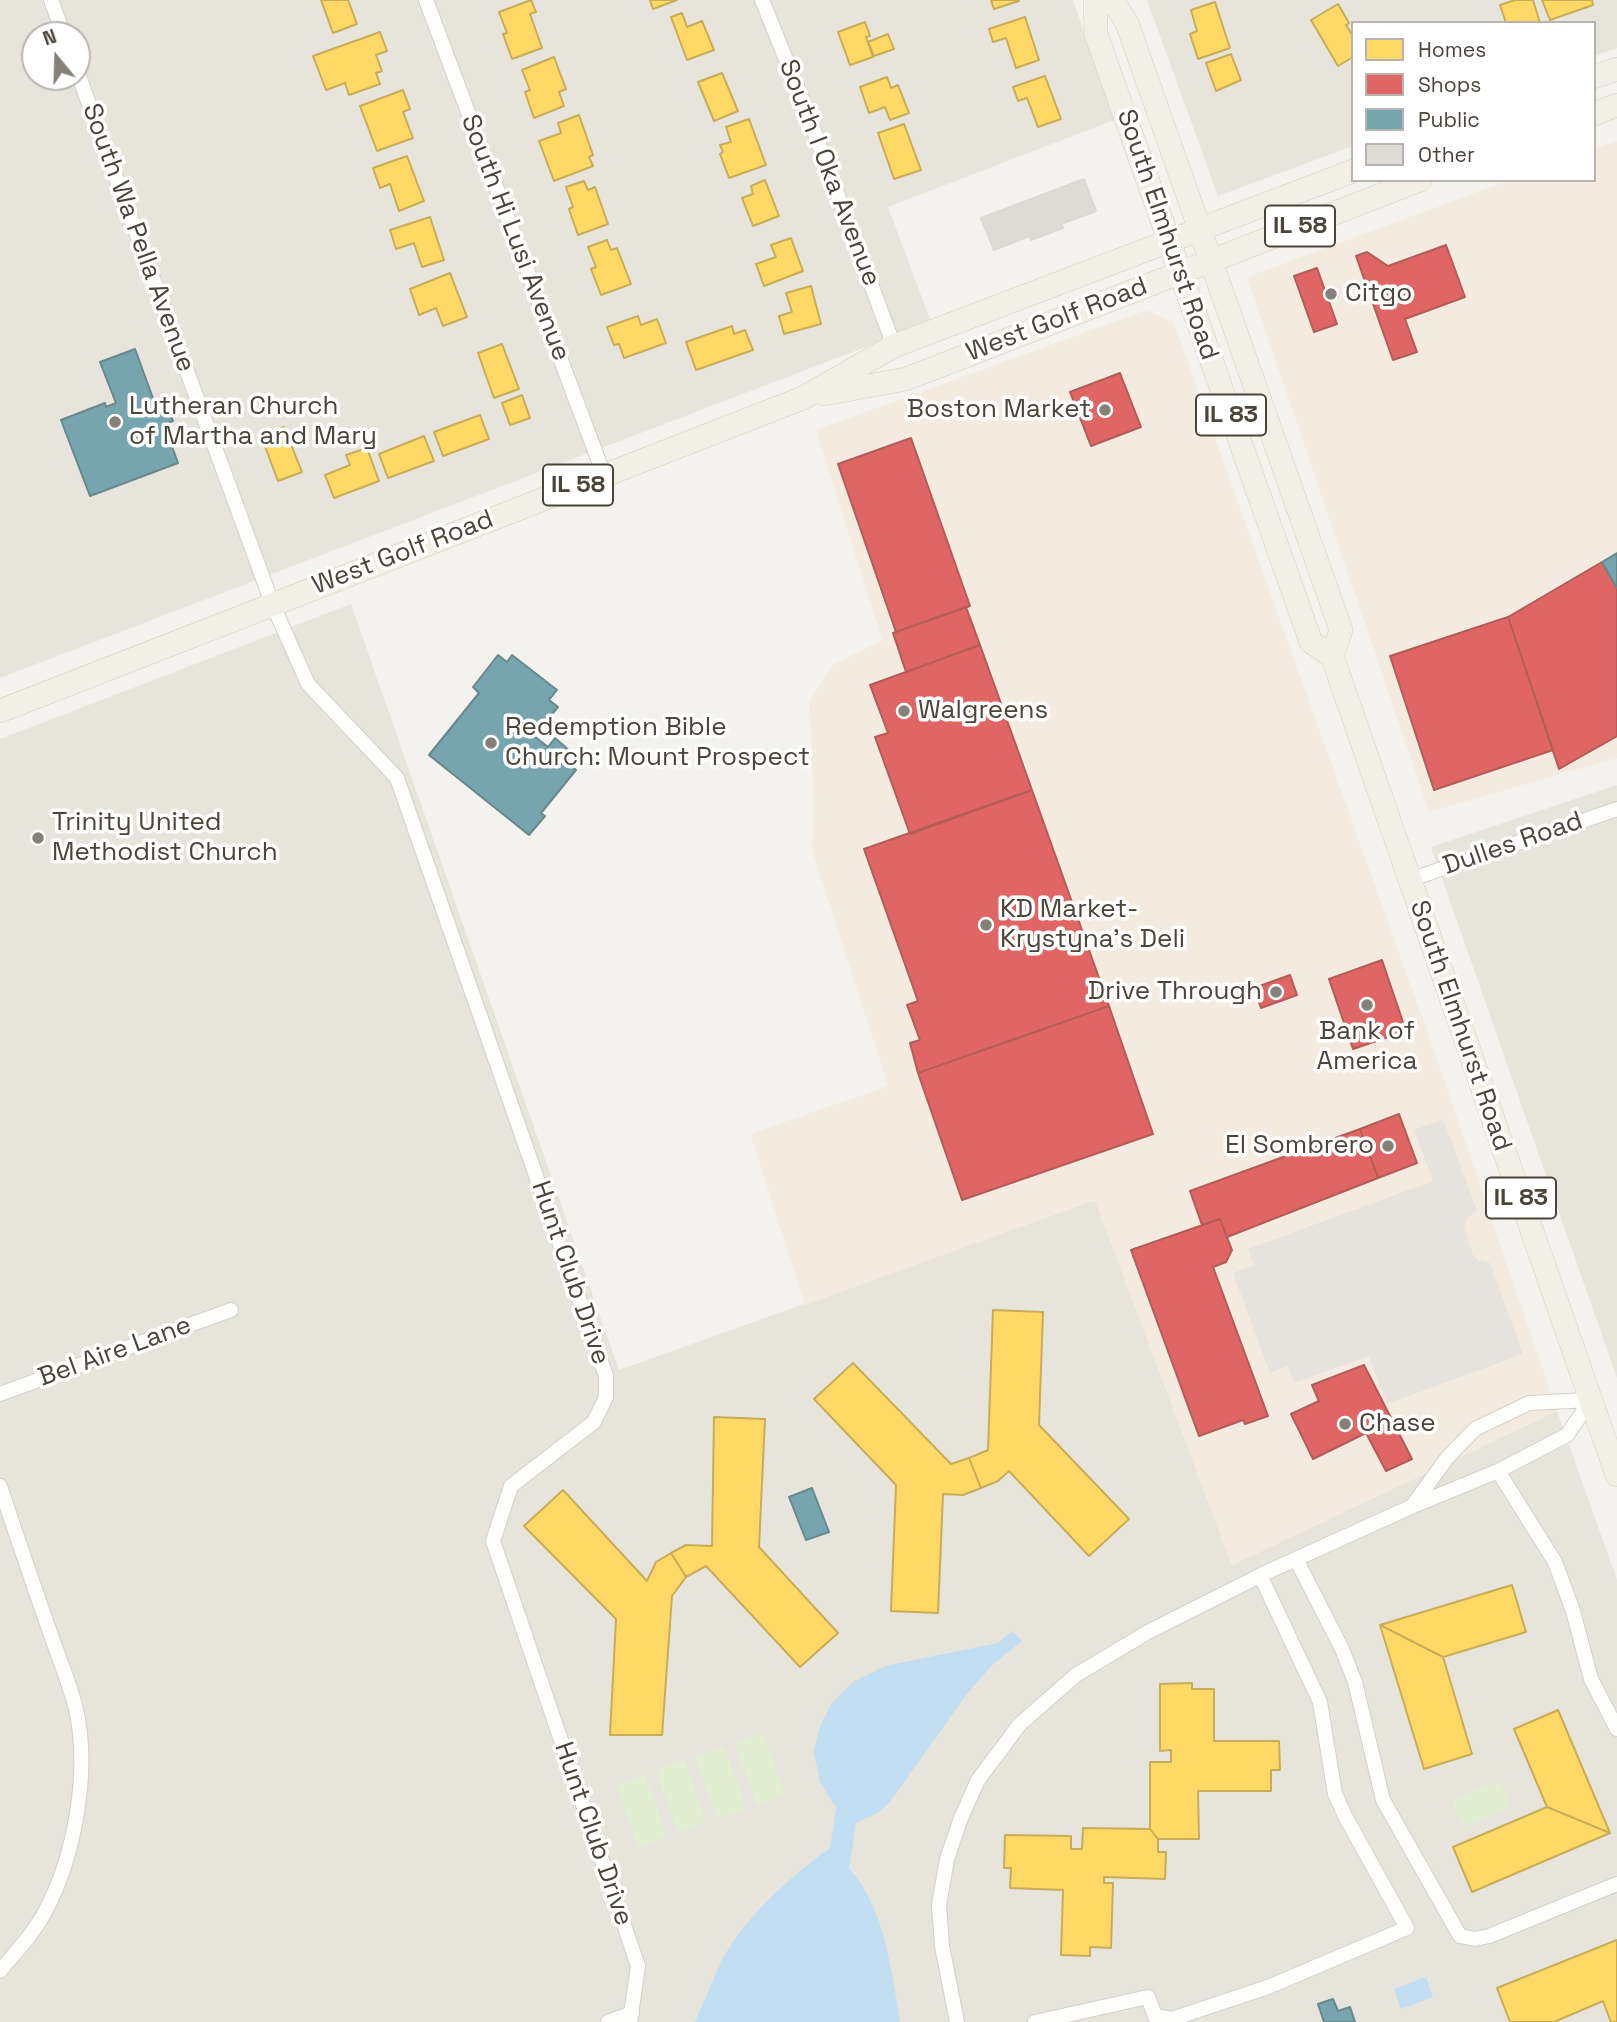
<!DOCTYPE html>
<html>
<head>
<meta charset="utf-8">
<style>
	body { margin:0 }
	#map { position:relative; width:1617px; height:2022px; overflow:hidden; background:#f4f2ee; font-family:"Space Grotesk",sans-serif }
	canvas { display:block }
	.legend { position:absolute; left:1351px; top:21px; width:245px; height:161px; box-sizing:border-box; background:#fff; border:2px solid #b7b4b0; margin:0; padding:9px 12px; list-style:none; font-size:21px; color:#4b4439 }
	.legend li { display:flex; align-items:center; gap:14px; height:35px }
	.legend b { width:35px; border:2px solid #b7b4b0 }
	.north { position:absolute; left:21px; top:21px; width:70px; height:70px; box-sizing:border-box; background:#fff; border:2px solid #b7b4b0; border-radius:50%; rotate:341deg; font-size:19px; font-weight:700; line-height:28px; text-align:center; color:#4b4439 }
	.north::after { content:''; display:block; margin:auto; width:24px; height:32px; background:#868178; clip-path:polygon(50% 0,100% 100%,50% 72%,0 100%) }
</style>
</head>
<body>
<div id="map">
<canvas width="1617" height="2022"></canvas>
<ul class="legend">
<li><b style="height:19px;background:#ffd966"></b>Homes</li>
<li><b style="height:19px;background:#e06666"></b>Shops</li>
<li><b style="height:19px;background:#76a5af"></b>Public</li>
<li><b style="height:19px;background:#dedbd6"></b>Other</li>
</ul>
<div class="north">N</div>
</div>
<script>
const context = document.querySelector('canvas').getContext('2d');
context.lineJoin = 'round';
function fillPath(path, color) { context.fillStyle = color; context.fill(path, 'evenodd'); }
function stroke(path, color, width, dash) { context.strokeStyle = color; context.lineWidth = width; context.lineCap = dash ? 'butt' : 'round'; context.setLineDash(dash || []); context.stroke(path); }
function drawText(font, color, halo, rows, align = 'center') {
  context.font = font + ' "Space Grotesk",sans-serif'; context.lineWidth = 7; context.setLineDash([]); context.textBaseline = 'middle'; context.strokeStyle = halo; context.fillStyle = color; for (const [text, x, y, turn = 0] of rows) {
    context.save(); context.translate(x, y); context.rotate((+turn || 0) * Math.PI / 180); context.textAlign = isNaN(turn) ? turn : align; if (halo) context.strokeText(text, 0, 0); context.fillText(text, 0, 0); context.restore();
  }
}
fillPath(new Path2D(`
	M0 0H1073L1114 120 888 207 931 322 0 678ZM35 35H77V77H35Z
	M1147 0H1617V48L1594 56V23H1353V146L1218 196Z
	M351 604 619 1370 1095 1200 1232 1565 1557 1411 1617 1580V2022H0V739Z
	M1617 785V1378L1431 847Z`), '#e7e4dc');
fillPath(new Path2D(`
	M1617 141V758L1429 812 1247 277 1510 180H1594V149Z
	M1147 310 1174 323 1442 1073 1557 1411 1232 1565 1095 1200 805 1305 750 1134 888 1086 812 850 814 812 809 702 834 664 882 640 816 430Z`), '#f3ebdf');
fillPath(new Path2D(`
	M763 1733 785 1794 757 1805 735 1743Z
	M724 1747 746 1808 717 1819 695 1757Z
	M685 1760 706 1822 678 1832 656 1771Z
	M645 1775 667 1836 638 1847 616 1785Z
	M1493 1783 1501 1784 1509 1802 1506 1810 1469 1824 1461 1823 1453 1806 1456 1799Z`), '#e1eecf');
fillPath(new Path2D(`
	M1443 1119 1477 1210 1467 1218 1464 1227 1473 1255 1478 1260 1490 1263 1523 1354 1387 1404 1369 1356 1294 1383 1288 1366 1270 1373 1233 1273 1254 1265 1248 1249 1433 1181 1414 1130Z`), '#e6e3df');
fillPath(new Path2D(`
	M1012 1631 1022 1641 992 1665 966 1695 889 1803 878 1813 856 1823 849 1868C885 1909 891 1969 900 2022H695C704 2002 712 1981 721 1962 746 1915 788 1879 830 1848L836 1808 820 1782 814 1752 819 1729 831 1704 853 1682 885 1666 998 1643Z
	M1426 1977 1433 1997 1401 2009 1394 1989Z`), '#c0ddf1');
const homes = new Path2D(`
	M321 0H348L357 24 333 33Z
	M531 0 536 12 530 14 542 48 512 59 503 34 507 33 499 12Z
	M650 0H677L653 9Z
	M991 0H1018L1019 1 994 9Z
	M1515 0H1533L1540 23H1506L1500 5Z
	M1542 0H1592L1593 5 1550 20Z
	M1215 2 1230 48 1198 59 1190 34 1197 31 1191 10Z
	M1338 4 1349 23 1346 25 1353 36V57L1338 66 1311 20Z
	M682 13 687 27 702 21 714 50 687 60 671 17Z
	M1025 17 1039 60 1016 68 1006 38 993 42 989 29Z
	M865 22 870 36 866 37 873 57 850 65 838 32Z
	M380 32 387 51 376 55 382 71 376 73 380 84 349 95 345 83 326 90 313 56Z
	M888 34 894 49 874 56 868 42Z
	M1231 54 1241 80 1216 91 1206 63Z
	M554 57 566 89 559 92 564 106 534 118 525 92 530 90 522 70Z
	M722 73 738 111 714 121 698 82Z
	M1045 76 1061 119 1038 127 1027 98 1018 101 1013 87Z
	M887 77 891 88 898 85 909 113 890 120 885 107 869 113 860 87Z
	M403 90 410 109 403 112 413 138 377 151 360 106Z
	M579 115 593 155 589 157 593 166 554 181 539 141 561 133 558 123Z
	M749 119 766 165 729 178 720 154 723 152 720 145 731 142 726 127Z
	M904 124 921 170 894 179 878 133Z
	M407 156 424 201 399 211 390 184 380 188 373 168Z
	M765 180 779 216 753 226 742 198 753 194 751 186Z
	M584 181 588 190 595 187 608 224 578 235 569 209 573 207 566 187Z
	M430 217 444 260 422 267 414 243 396 249 390 230Z
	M791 238 803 271 764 286 756 264 776 257 771 245Z
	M607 240 611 250 617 248 631 284 601 295 591 269 596 267 588 247Z
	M450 273 467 317 443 326 436 308 419 315 410 289Z
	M811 286 821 324 784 334 779 316 792 312 786 293Z
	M638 316 641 325 657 319 666 343 624 358 619 344 614 345 607 327Z
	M732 326 734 334 745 330 753 350 696 370 686 342Z
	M502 344 519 389 494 398 478 353Z
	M522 395 530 418 510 425 502 403Z
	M480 415 489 439 443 456 434 432Z
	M284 427 302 472 278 481 261 436Z
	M424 436 434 461 388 478 379 454Z
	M367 448 379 481 334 498 325 475 350 465 346 455Z
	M993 1310 1043 1312 1039 1425 1129 1519 1089 1556 1009 1471 998 1481 981 1488 969 1458 988 1450Z
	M853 1363 951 1464 969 1458 981 1488 963 1495 943 1494 938 1613 891 1611 896 1485 814 1399Z
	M714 1417 765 1419 759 1547 838 1633 800 1667 706 1566 686 1577 671 1553 686 1545 712 1546Z
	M563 1490 647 1581 656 1562 671 1553 686 1577 672 1596 662 1735H610L616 1619 524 1526Z
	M1512 1585 1526 1632 1443 1657 1380 1625Z
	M1380 1625 1443 1657 1472 1754 1424 1769Z
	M1192 1683V1689H1214V1741H1279L1280 1770H1271V1791H1198L1199 1839H1158L1150 1829V1762H1171V1750L1160 1751V1684Z
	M1558 1710 1610 1833 1547 1807 1514 1729Z
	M1547 1807 1610 1833 1472 1892 1453 1847Z
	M1083 1828 1150 1829 1158 1839V1852H1166L1165 1879 1104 1877V1883H1113L1111 1948 1090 1947V1956L1061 1955 1063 1890 1010 1888 1011 1868H1004L1005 1835 1071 1836V1849H1082Z
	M1617 1940V2022H1611L1603 2001 1554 2022H1510L1497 1988Z`);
fillPath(homes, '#ffd966');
stroke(homes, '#c9ac58', 2);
const shops = new Path2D(`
	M1446 245 1465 297 1405 319 1417 352 1393 360 1356 256 1367 252 1388 266Z
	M1317 268 1337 324 1314 332 1294 276Z
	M1334 288 1338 297 1329 301 1325 291Z
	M1120 373 1141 427 1091 446 1070 392Z
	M911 438 970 606 896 632 838 464Z
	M1602 562 1617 588V736L1559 769 1508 617Z
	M966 607 980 645 906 672 893 633Z
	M1508 617 1553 750 1434 790 1390 656Z
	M980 645 1032 790 910 834 875 737 888 733 870 685Z
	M1032 790 1109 1006 918 1073 910 1043 920 1040 907 1005 918 1001 864 849Z
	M1382 960 1406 1031 1353 1049 1329 979Z
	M1290 975 1297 995 1261 1008 1254 988Z
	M1109 1006 1153 1134 962 1200 918 1073Z
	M1399 1114 1417 1163 1378 1178 1360 1129Z
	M1360 1129 1378 1178 1227 1237 1220 1219 1202 1225 1190 1191Z
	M1220 1219 1232 1250 1226 1262 1213 1267 1268 1416 1245 1424 1243 1420 1199 1436 1131 1250Z
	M1364 1365 1412 1459 1386 1471 1366 1433 1313 1459 1291 1414 1319 1401 1312 1385Z`);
fillPath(shops, '#e06666');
stroke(shops, '#b35c58', 2);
const public = new Path2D(`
	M135 349 154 401 164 397 173 421 164 424 178 463 90 496 61 420 105 403 106 407 116 403 100 362Z
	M1617 553V588L1602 562Z
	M498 655 507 662 512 655 557 690 549 700 558 707 534 736 548 747 555 738 571 752 564 760 576 770 541 813 545 816 529 835 429 755 479 693 473 687Z
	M812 1488 829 1532 806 1540 789 1497Z
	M1333 1999 1338 2011 1350 2007 1355 2022H1324L1318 2004Z`);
fillPath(public, '#76a5af');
stroke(public, '#69888c', 2);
const building = new Path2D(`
	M1084 179 1096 211 1061 224 1063 228 1031 240 1030 236 994 250 981 218Z`);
fillPath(building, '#dedbd6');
stroke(building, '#dcd9d4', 2);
const street = new Path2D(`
	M51 0 64 35
	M426 0 604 475
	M762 0 805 107 894 346
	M77 71 272 603 308 684 397 778 606 1376V1397L594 1422 511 1486 493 1541 638 1966 630 2022
	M1409 880 1617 809
	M0 1394 231 1310
	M1498 1471 1555 1562 1573 1611 1591 1679 1617 1729
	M0 1486C17 1537 34 1587 52 1638 60 1661 70 1685 76 1709 90 1771 75 1856 45 1912 33 1934 16 1952 0 1971
	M1413 1505 1447 1458 1475 1429 1529 1403 1591 1400
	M1296 1559 1342 1649 1355 1682 1383 1800 1460 1936 1475 1939 1489 1936 1617 1884
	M608 2022 632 2013
	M957 2022 942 1946 939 1905 947 1859 961 1818 978 1780 1020 1724 1076 1675 1148 1632 1265 1573 1413 1506 1498 1471 1567 1435 1591 1400
	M1035 2022 1148 1997 1155 2016 1172 2019 1268 1987 1407 1928 1345 1816 1335 1794 1320 1702 1260 1575`);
const primary = new Path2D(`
	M1095 0 1096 34 1311 642 1332 656 1617 1475
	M1112 0 1127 23 1341 630 1332 656
	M1594 77 1617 69
	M1594 114 1617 105
	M824 394 906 379 1420 180
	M0 711 803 398 894 346 1353 171`);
stroke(street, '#d2d0cb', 16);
stroke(primary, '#d6cebb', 24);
stroke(street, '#fdfdfc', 14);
stroke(primary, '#f2efe6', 23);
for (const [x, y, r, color] of [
	[1331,294,7,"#868178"],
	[1105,410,7,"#868178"],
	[115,422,7,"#868178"],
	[904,711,7,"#868178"],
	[491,743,7,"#868178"],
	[38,838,7,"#868178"],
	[986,925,7,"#868178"],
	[1276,992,7,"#868178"],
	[1367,1005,7,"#868178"],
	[1388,1146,7,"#868178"],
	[1345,1424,7,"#868178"]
]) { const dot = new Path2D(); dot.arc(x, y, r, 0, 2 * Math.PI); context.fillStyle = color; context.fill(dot); stroke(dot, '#fff', 2.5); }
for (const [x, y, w] of [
	[1300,226,70],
	[1231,415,70],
	[578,485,70],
	[1521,1198,70]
]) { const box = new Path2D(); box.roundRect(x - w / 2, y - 20.5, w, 41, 5); context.fillStyle = '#fff'; context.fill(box); stroke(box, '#4b4439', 2); }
drawText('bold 24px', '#4b4439', null, [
	["IL 58",1300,226],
	["IL 83",1231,415],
	["IL 58",578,485],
	["IL 83",1521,1198]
]);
drawText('26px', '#4b4439', '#fff', [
	["South I Oka Avenue",829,173,69],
	["South Elmhurst Road",1167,235,71],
	["South Wa Pella Avenue",138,238,70],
	["South Hi Lusi Avenue",515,238,69],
	["West Golf Road",1057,320,-21],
	["West Golf Road",403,553,-21],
	["Dulles Road",1513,844,-19],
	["South Elmhurst Road",1460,1026,71],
	["Hunt Club Drive",570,1273,71],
	["Bel Aire Lane",115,1352,-20],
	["Hunt Club Drive",593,1834,71]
]);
drawText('26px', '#4b4439', '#fff', [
	["Citgo",1345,294],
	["Lutheran Church",129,407],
	["of Martha and Mary",129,437],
	["Boston Market",1091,410,"right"],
	["Walgreens",918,711],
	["Redemption Bible",505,728],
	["Church: Mount Prospect",505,758],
	["Trinity United",52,823],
	["Methodist Church",52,853],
	["KD Market-",1000,910],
	["Krystyna's Deli",1000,940],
	["Drive Through",1262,992,"right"],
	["Bank of",1367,1032,"center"],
	["America",1367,1062,"center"],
	["El Sombrero",1374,1146,"right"],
	["Chase",1359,1424]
], 'left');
</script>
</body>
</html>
